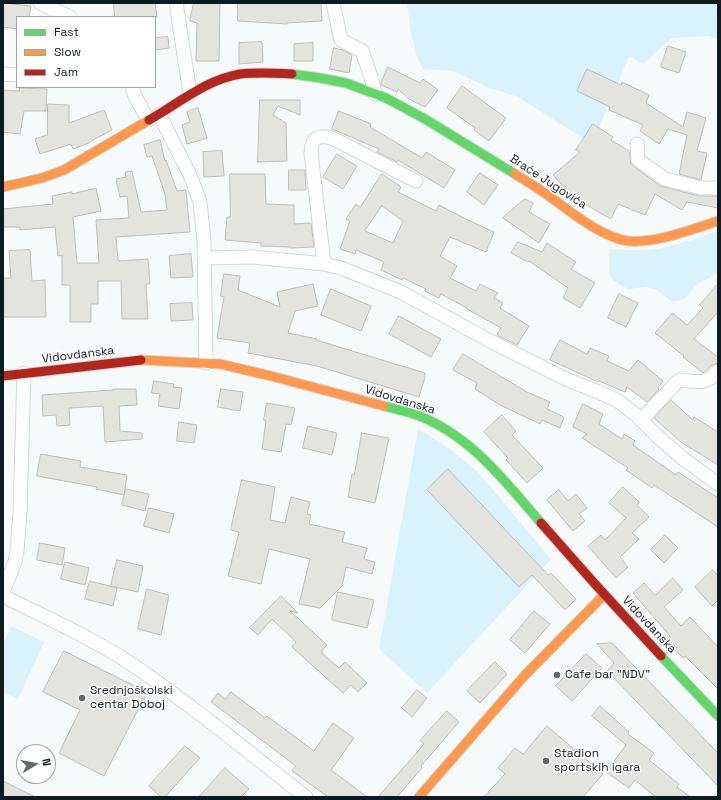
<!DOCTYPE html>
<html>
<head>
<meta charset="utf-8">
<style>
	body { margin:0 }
	#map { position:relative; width:721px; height:800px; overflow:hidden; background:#f7fafb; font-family:"Space Grotesk",sans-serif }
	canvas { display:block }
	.frame { position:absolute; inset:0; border:4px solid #101b1f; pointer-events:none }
	.legend { position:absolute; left:16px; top:16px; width:140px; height:72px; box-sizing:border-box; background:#fff; border:1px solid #9fa4a5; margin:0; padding:5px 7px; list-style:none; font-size:12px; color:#101b1f }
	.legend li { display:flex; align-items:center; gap:8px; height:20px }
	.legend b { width:20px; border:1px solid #9fa4a5 }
	.north { position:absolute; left:16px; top:744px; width:40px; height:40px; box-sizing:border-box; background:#fff; border:1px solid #9fa4a5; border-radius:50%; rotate:80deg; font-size:11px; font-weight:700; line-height:16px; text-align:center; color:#101b1f }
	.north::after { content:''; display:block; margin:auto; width:14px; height:18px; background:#61696c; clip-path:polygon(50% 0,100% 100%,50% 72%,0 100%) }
</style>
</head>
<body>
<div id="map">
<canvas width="721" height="800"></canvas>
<div class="frame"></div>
<ul class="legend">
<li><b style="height:5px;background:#63d668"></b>Fast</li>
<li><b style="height:5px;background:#ff974d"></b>Slow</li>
<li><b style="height:5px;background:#b3261e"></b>Jam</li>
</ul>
<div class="north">N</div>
</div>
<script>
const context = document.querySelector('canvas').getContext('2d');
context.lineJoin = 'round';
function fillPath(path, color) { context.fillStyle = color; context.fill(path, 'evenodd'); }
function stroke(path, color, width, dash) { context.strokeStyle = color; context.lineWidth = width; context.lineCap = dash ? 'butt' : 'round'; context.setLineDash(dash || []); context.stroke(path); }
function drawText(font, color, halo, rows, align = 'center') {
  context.font = font + ' "Space Grotesk",sans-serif'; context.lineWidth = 3; context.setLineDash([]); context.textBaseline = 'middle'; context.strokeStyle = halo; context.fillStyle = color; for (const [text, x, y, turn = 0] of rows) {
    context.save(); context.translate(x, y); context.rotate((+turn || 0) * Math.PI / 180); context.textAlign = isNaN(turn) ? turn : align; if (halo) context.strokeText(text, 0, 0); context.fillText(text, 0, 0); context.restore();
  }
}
fillPath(new Path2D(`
	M407 3H718V40L709 36 671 38 644 64 629 56 592 144 518 97 490 88 452 71 423 69 416 54 410 28Z
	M718 231V273L695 286 686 298 672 302 657 290 647 287 628 289 613 281 610 276 609 267 610 249C625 250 642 251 657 249 678 245 698 238 718 231Z
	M418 429 444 445 464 460 479 473 551 559 427 693 379 649Z
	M11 626 44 642 18 699 3 692V644Z`), '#daf2fb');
const building = new Path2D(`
	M3 3 31 6 29 17H17V29L3 27Z
	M114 3H155L157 17H115Z
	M194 3H220L219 61H196L197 23 190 21Z
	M238 3H321L322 21 287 23V24L238 21Z
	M168 37 169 48 155 50V38Z
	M262 42 263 62 239 64V43Z
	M313 43V61H294V44Z
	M668 46 686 52 679 73 661 67Z
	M334 48 343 50 352 55 349 73 330 69Z
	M388 67 420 83 423 79 438 90 425 107 409 99 398 89 397 92 381 85V83Z
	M587 69 621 85 622 82 649 95 646 103 683 127 687 112 706 118 697 151 707 153 701 180 679 174 687 135 668 129 659 144 640 131 643 125 609 110 610 107 577 91Z
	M462 86 506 118 489 141 474 130 475 128 447 108Z
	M20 88 47 89 46 111H24L20 134 3 132V90L19 91Z
	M260 100H300V115L278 106 273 115 286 123 287 161 258 162Z
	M48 104 69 105V123L104 110 112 130 91 141 89 143 73 149 71 144 40 154 35 139 47 135Z
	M198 108 207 138 187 144 182 125 190 122 187 112Z
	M339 111 371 124 370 127 422 158 426 152 455 170 444 188 398 160 397 162 377 152 379 149 332 129Z
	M593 124 613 137 611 140 629 151 631 164 660 186 699 196H718V208L687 202 682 210 655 194 645 215 618 204 611 219 595 210 570 194 553 175 580 152 576 150Z
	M160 140 165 161 166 160 177 191 186 190 190 232 116 237 118 260H119V261L148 259 150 284H146L148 319H122L121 281H98V304H91V322H70V285H62V255L58 256 55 227 20 230V227H3V209L53 204 52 196 72 192V194L96 188 101 211 73 217 77 263H99L96 220 129 218 127 196 120 197 116 179 126 177 125 172 132 171 141 212 167 210 165 194 152 156 147 157 144 145Z
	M222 151 224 176 204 177 203 152Z
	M337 154 357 166 343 189 323 177Z
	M289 170H305L306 190H289Z
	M480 173 498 185 484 205 467 192Z
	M230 174H265L266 204 294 205V224L311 223 314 247 290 248V247L261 246V243L225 240 227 217H230Z
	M382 174 401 187 398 192 436 211 439 205 468 220 494 232 486 252 450 237 440 256 457 266 450 278 476 291 480 284 498 293 494 298 503 303 500 308 529 326 517 345 497 335 501 328 467 309V308L441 294 439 298 425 291 426 289 403 278 402 280 381 270 384 262 356 250 355 254 340 249 350 221 346 219 356 204 360 207ZM382 206 403 221 393 243 365 231Z
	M525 199 533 203 529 212 550 224 539 243 503 218Z
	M518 242 542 252 547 243 576 262 571 269 595 283 580 308 563 298 568 288 529 261 528 262 511 253Z
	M30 250 32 281 45 280 46 317H3V278H11L9 251Z
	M191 254 193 277 171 278 169 256Z
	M224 274 240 276 238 290 280 307 277 292 313 284 318 306 295 311 288 333 317 339 316 340 425 373V377L419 397 317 366 248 353 250 343 217 338 224 297 221 296Z
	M718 284V312L694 339 718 357V363L712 365 703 373 683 357 684 356 655 333 672 313 687 325 703 308 700 305Z
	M331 289 371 306 361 331 321 315Z
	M619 294 638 303 626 327 608 318Z
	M192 303 193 320 171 321 170 304Z
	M399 316 441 339 431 357 389 334Z
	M560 340 587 354 590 348 609 356 607 361 629 371 638 360 663 381 658 388 659 389 647 402 627 387 625 392 599 381 598 382 550 360Z
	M463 354 527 392 550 402 547 409 564 417 560 428 542 420 540 424 500 405 475 389 477 383 453 370Z
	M154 381 174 384 173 387 182 388 179 409 158 406 160 394 152 393Z
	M113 389H136L137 405 119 406 120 431 142 433V439L105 442 103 406 69 408 70 425 57 426 56 415 43 416 42 395 113 390Z
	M221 389 243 392 240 411 218 407Z
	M671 400 693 420 694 417 718 432V465L681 442 654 418Z
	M267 403 295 408 291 425 286 424 281 452 262 449 266 421 264 420Z
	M583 404 603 414 599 424 622 439 624 434 635 441 633 445 676 475 678 472 718 498V527L654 485 652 488 626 470 628 468 582 438 587 434 573 427Z
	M502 415 516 431 512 435 543 468 527 483 506 460 508 458 484 432Z
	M179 422 197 425 194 443 177 441Z
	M308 426 337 433 332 455 303 448Z
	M362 433 389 438 375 503 348 497 352 474 354 475Z
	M41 454 81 461 80 467 127 475 124 495 96 489 97 487 37 476Z
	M448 469 548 575 551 573 576 599 565 610 532 575 519 587 427 490Z
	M242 480 275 487 270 520 285 523 291 497 310 502 307 514 311 515 309 524 345 532 342 542 367 548 364 559 375 562 372 574 346 567 342 586 320 608 299 604 310 559 269 549 261 584 228 576 239 532 231 530Z
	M623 487 639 502 637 505 649 517 632 533 639 539 620 557 628 567 616 578 588 546 601 535 605 540 626 518 609 503Z
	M126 489 149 494 145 511 122 505Z
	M559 490 568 501 576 494 587 508 579 514 585 521 573 531 547 500Z
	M149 508 174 514 169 533 144 526Z
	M665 535 678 548 664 563 651 550Z
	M40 543 65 548 62 565 37 560Z
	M117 560 143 566 138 592 111 586Z
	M65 562 89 568 85 585 61 579Z
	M713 570 718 576V600L712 606 695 587Z
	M673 578 683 590 664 607 681 626 690 617 718 647V689L685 656 683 658 666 640 670 636 633 593 644 583 655 595Z
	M90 581 117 588 113 606 85 599Z
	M147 589 169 595 161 635 138 629Z
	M338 592 374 600 367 628 332 620Z
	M281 596 298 613 290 611 327 645 321 652 339 668 345 662 367 683 358 692 351 685 343 693 292 647 296 642 272 619 258 635 250 628Z
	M534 611 550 624 525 653 510 640Z
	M612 643 718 753V786L607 671 614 663 597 644Z
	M64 651 147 692 104 776 59 753 80 710 43 692Z
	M586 654 602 668 572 701 556 686Z
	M495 662 507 674 480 703 467 691Z
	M417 690 427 698 412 717 402 708Z
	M231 692 265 718 267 716 314 751 333 723 354 738 331 770 367 797H328L292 771 296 766 211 702 218 693 225 699Z
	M600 706 629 732 628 734 654 753 649 760 679 784 677 787 690 797H656L635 780 629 788 606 772 626 745 592 716Z
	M447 711 459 722 421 766 422 768 397 797H378L424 744 420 741Z
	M547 726 603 774 583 797H484L505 774 498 768 515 748 523 754Z
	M185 746 200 758 165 797H161L149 786Z
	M225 768 249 789 241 797H199Z
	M3 781 35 797H3Z`);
fillPath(building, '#e3e4e0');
stroke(building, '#bdbeba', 1);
const street = new Path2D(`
	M40 3 70 17
	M176 3 190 93
	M333 3 341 40 362 51 371 77 375 94
	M3 74 17 75
	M132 87 135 96 148 120
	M159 114 190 175 200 202 204 241 206 363
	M637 144 638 160 665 179 701 188H718
	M204 258 253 257 324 264 341 268 401 292 490 341 568 380 596 391 618 401 635 414 656 435 681 457 718 484
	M324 264 311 153C312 137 317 135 332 138L416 181
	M641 420 677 382 680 380C696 381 706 386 718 371
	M3 592 15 562 17 551 20 513 24 373
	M3 596C45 617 88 636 127 661 189 703 247 751 306 797`);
const fast = new Path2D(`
	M292 74 320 78 346 83 386 98 425 119 515 174
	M384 406C395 409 406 411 417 415 470 435 505 481 541 523
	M661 656 718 716`);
const slow = new Path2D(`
	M515 174C526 181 538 188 549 196 571 212 601 237 628 241 654 244 693 229 718 221
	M3 187 42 178 64 170 149 120
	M141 360 220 364 271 376 384 406
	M419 797 525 675 604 595`);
const jam = new Path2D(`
	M149 120C178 104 205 80 240 74 257 72 275 73 292 74
	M3 376 141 360
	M541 523 595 584 661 656`);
stroke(street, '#d1d8da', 15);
stroke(fast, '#d1d8da', 11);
stroke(slow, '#d1d8da', 11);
stroke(jam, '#d1d8da', 11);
stroke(street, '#fefefe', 13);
stroke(fast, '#63d668', 9);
stroke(slow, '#ff974d', 9);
stroke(jam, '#b3261e', 9);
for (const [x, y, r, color] of [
	[557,675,4,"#61696c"],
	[82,698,4,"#61696c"],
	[546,761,4,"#61696c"]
]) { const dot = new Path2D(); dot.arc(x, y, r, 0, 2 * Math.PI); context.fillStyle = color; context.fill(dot); stroke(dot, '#fff', 1.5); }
drawText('12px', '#101b1f', '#fff', [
	["Braće Jugovića",548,182,33],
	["Vidovdanska",78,355,-7],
	["Vidovdanska",400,400,17],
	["Vidovdanska",649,625,47]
]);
drawText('12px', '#101b1f', '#fff', [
	["Cafe bar \"NDV\"",565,675],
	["Srednjoškolski",90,691],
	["centar Doboj",90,705],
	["Stadion",554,754],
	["sportskih igara",554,768]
], 'left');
</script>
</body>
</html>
